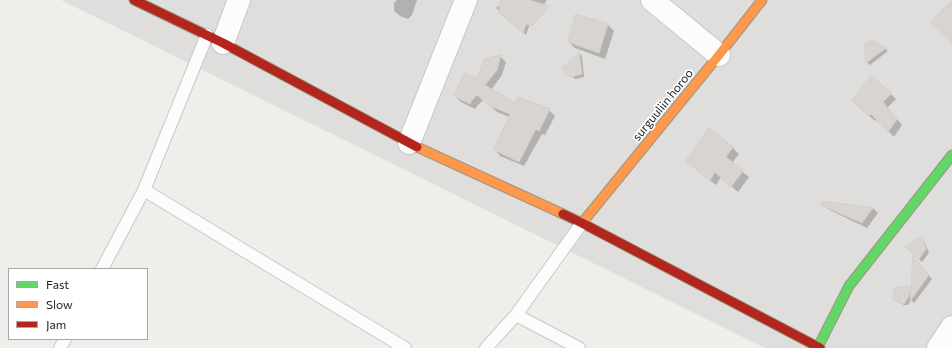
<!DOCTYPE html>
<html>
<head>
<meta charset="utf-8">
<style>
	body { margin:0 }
	#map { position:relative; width:952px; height:348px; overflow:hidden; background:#f0eeeb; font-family:Commissioner,sans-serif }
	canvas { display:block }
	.legend { position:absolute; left:8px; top:268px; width:140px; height:72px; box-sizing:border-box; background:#fff; border:1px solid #a7a7a7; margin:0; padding:5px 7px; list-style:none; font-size:12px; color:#222 }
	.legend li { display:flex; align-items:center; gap:8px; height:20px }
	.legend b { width:20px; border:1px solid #a7a7a7 }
</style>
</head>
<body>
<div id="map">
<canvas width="952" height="348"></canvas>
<ul class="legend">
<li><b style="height:5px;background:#63d668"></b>Fast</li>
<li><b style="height:5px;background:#ff974d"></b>Slow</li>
<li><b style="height:5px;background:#b3261e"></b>Jam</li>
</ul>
</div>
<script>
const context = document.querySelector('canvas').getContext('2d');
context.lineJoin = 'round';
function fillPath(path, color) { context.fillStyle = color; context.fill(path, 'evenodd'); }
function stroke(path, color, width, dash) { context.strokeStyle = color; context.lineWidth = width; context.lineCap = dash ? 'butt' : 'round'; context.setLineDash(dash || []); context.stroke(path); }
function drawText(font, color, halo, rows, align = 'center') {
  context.font = font + ' Commissioner,sans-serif'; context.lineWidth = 3.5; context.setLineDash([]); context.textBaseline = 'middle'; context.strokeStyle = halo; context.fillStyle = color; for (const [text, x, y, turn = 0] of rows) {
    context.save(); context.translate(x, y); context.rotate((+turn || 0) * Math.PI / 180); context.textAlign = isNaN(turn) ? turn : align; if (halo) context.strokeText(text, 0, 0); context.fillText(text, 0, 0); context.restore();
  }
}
fillPath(new Path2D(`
	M61 0H952V348H765Z`), '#dfdedc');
fillPath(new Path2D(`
	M397 0H417L412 15 408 19 400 16 394 11V3Z
	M531 0H547L532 23 531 21 526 35 496 8 507 1 530 15Z
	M608 25 614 31 605 59 575 48 569 42Z
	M872 41 886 49 888 51 870 65 867 62 865 45Z
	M579 53 582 56 584 77 575 79 566 71Z
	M501 57 506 62 502 75 491 90 515 105 549 110 555 116 545 135 542 134 524 166 500 156 495 150 509 117 497 112 483 100 477 106 475 109 461 102 455 96 477 80 485 60Z
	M891 94 896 99 887 108 902 125 894 137 877 119 875 121 859 107Z
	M709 130 733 148 739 154 732 163 749 177 738 192 721 177 716 185 693 167 687 161Z
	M823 202 873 208 878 213 867 228 828 209 822 204Z
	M921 238 924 241 929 253 922 262 909 250Z
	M916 260 932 279 914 303 911 300 908 305H904L897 302 894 299 912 287Z`), '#0003');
const building = new Path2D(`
	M501 0H529L549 6 532 26 526 24 523 33 501 14 499 11Z
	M952 1V43L930 22Z
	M576 14 608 24 599 53 568 42Z
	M872 40 886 48 866 63 864 45Z
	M579 52 582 74 571 77 562 69Z
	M501 55 497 70 485 85 515 103 518 97 550 109 539 131 536 129 519 162 494 150 510 114 490 106 477 95 472 100 470 104 454 96 464 73 477 79 484 60Z
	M871 76 892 93 883 102 897 119 888 132 871 114 869 116 852 101Z
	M709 128 733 147 726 157 743 171 731 187 715 172 710 180 686 161Z
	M822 201 873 208 862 223 821 205Z
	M922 237 926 249 919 259 905 247Z
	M913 256 929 275 910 301 911 289 908 298 904 304 893 300 894 288 911 286Z`);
fillPath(building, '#d7d4d2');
stroke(building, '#d3d0cc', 1);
const lane = new Path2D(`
	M144 190 405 348
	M102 269 144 190 207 35
	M516 315 579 348
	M60 348 65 339
	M486 348 516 315 582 223`);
const street = new Path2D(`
	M652 0 719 55
	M223 43 239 0
	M409 143 466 0
	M938 348 952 327`);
const fast = new Path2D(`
	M818 347 849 286 952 155`);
const slow = new Path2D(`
	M417 147 563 214
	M582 223 719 55 762 0`);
const jam = new Path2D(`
	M134 0 223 43 417 147
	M563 214 582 223 820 348`);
stroke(lane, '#c9c8c7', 14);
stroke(street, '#c9c8c7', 24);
stroke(fast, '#999a82', 11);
stroke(slow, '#999a82', 11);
stroke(jam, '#999a82', 11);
stroke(lane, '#fdfcfc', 12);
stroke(street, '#fdfcfc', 22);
stroke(fast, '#63d668', 9);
stroke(slow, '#ff974d', 9);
stroke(jam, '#b3261e', 9);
drawText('12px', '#222', '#fff', [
	["surguuliin horoo",663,105,-51]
]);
</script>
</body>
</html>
